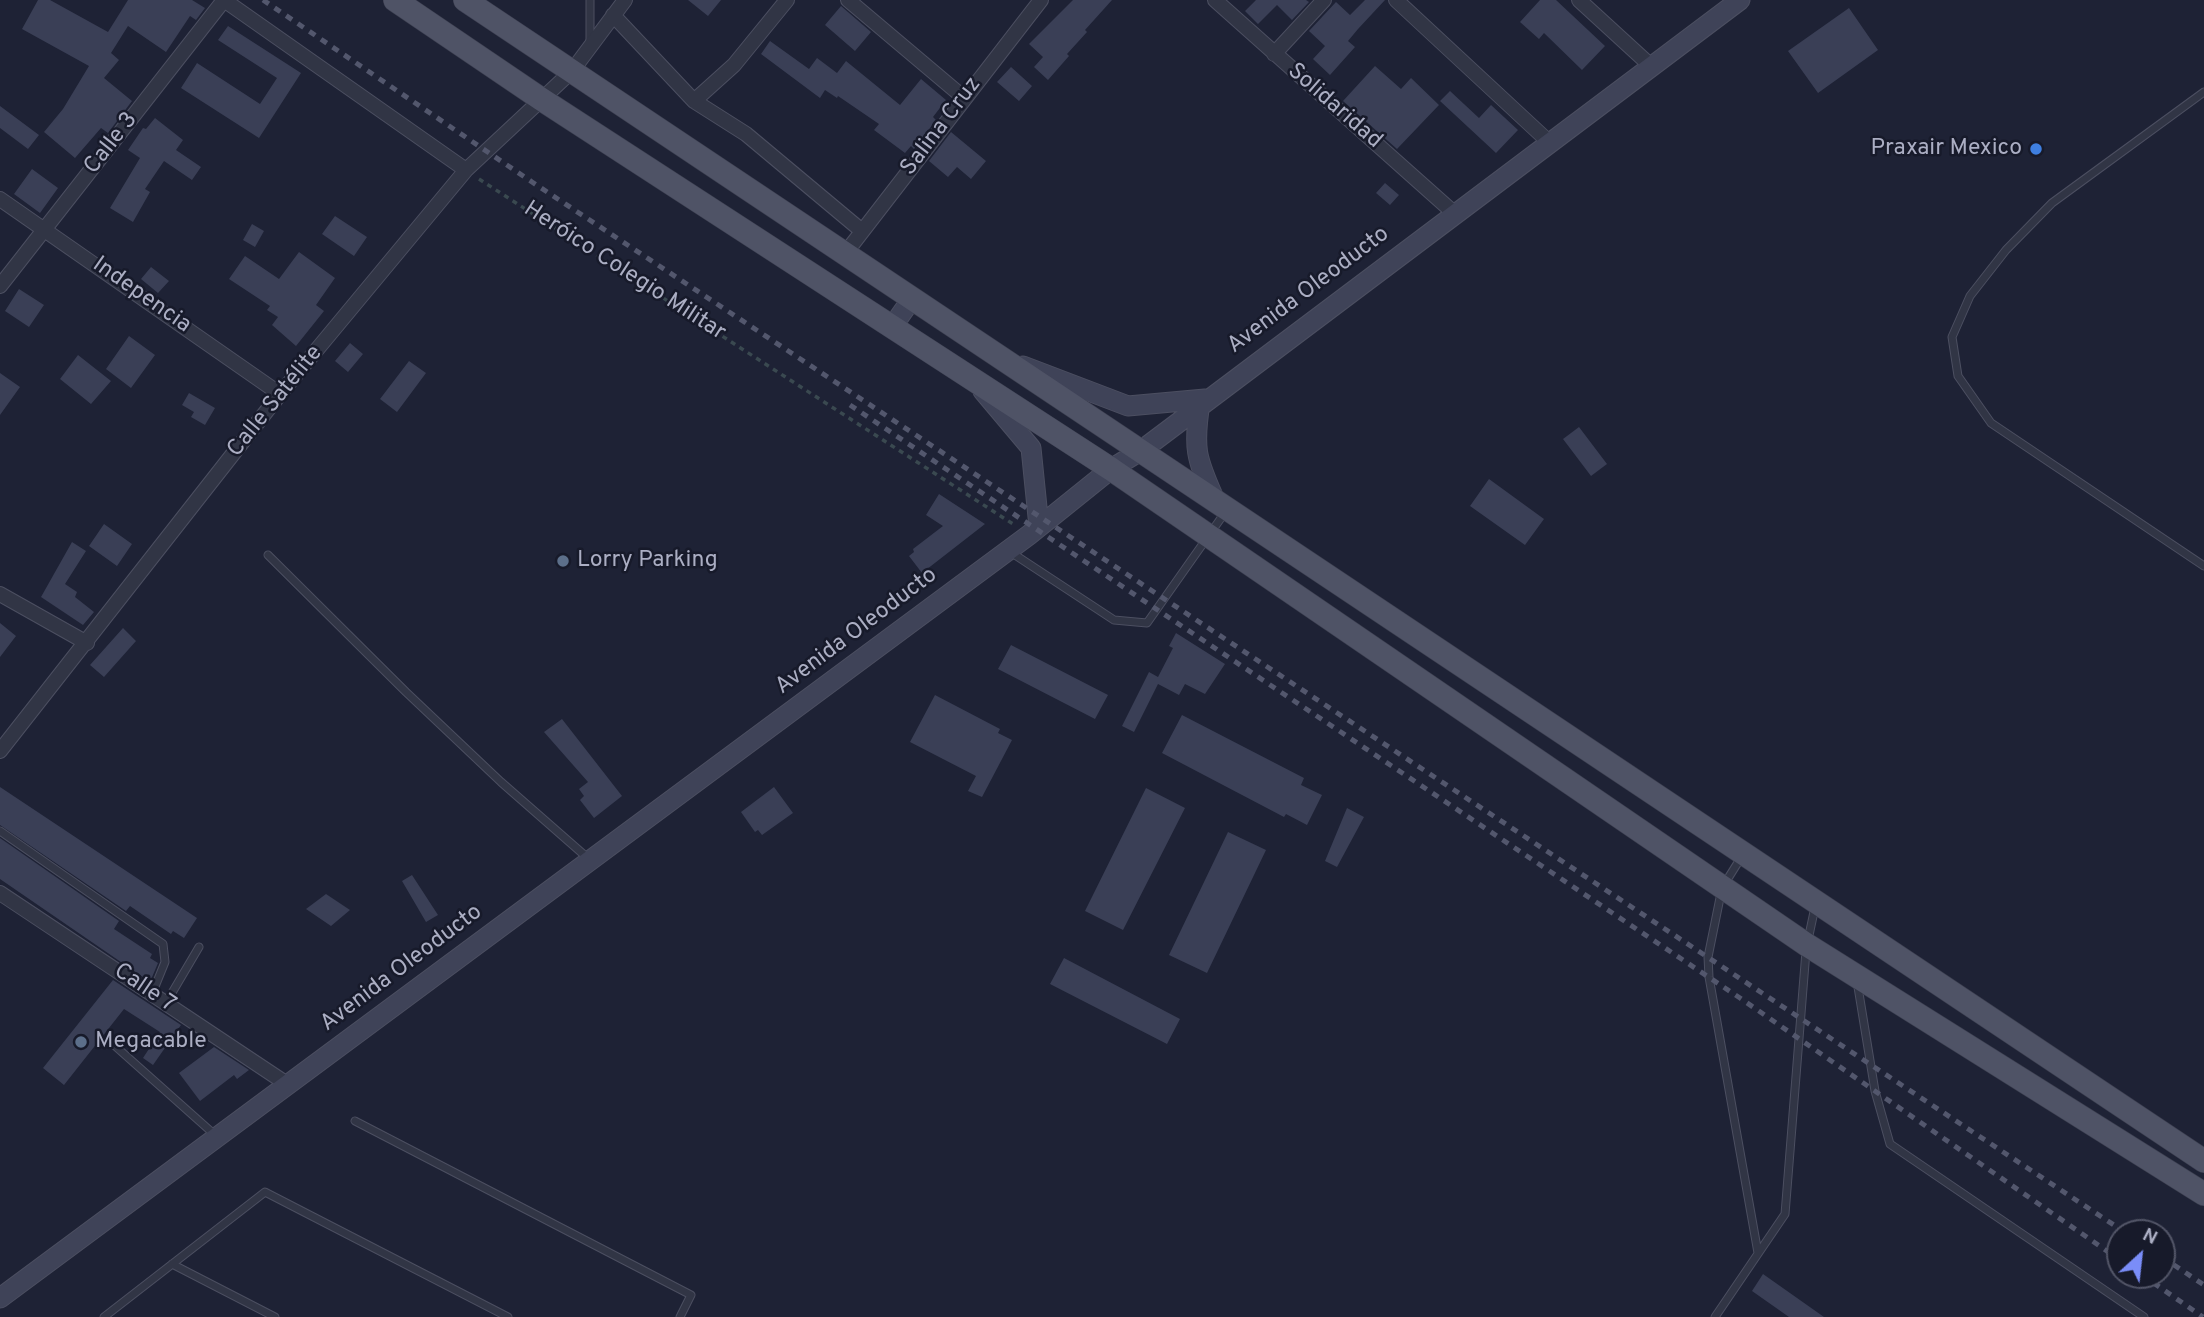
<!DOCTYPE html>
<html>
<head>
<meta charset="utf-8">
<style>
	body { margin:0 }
	#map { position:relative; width:2204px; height:1317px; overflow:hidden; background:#1e2235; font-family:Overpass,sans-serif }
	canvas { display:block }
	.north { position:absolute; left:2106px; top:1219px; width:70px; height:70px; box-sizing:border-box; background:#171a2a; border:2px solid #525567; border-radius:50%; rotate:27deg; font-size:19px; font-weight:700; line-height:28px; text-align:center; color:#abaec3 }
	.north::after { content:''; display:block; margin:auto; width:24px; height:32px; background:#7a8df8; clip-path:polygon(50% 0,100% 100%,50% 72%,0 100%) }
</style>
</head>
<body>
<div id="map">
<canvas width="2204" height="1317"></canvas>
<div class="north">N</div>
</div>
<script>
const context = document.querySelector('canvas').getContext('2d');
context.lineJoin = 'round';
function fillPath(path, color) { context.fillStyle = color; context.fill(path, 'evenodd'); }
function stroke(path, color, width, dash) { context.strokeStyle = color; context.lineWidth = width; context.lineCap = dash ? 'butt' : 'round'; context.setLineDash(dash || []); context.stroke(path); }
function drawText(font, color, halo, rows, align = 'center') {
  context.font = font + ' Overpass,sans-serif'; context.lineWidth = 5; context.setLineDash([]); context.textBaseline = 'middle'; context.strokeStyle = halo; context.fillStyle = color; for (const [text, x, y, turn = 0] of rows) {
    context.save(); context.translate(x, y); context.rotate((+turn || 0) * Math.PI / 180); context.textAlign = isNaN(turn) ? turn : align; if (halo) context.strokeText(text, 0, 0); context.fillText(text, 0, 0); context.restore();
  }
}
fillPath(new Path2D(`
	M38 0H50L108 32 128 0H192L205 8 196 20 190 16 166 52 128 26 111 53 119 60 104 78 132 101 108 133 101 128 75 158 44 132 63 109 89 66 22 29Z
	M688 0H721L708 16Z
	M1073 0H1112L1085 30 1087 32 1067 54 1069 56 1048 80 1034 67 1043 57 1029 44Z
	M1256 0H1306L1309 2 1292 20 1277 5 1258 24 1245 11Z
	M1365 0H1385L1358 29 1348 41 1355 47 1330 75 1313 59 1325 46 1309 31 1336 2 1350 15Z
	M1540 0H1556L1605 46 1582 70 1544 33 1539 39 1520 22Z
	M841 6 871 32 855 51 825 25Z
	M1849 8 1878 50 1818 93 1788 51Z
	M228 26 301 73 259 138 181 88 197 63 260 104 277 78 218 40Z
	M770 41 809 69 817 58 837 73 846 61 900 105 921 79 946 100 933 117 936 120 914 149 911 146 905 153 874 130 879 124 838 96 837 98 825 90 820 98 761 54Z
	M1375 66 1401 89 1411 78 1439 105 1397 149 1343 101Z
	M1011 67 1032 86 1019 101 997 82Z
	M1450 91 1479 118 1491 105 1518 130 1496 153 1440 101Z
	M0 106 39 135 28 149 0 128Z
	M155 118 183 140 176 150 201 167 192 180 164 161 145 189 150 192 133 222 110 208 140 158 128 150 143 128 146 129Z
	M951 132 986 161 971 179 957 167 948 177 929 161Z
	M32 169 58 188 40 213 14 194Z
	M1385 183 1399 195 1390 205 1376 193Z
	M335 216 367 237 354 256 322 234Z
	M252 224 264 231 255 247 243 240Z
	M299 252 335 278 316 305 324 311 296 346 272 325 278 317 267 310 270 306 229 279 245 256 279 279Z
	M151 267 169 281 158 293 141 279Z
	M19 289 44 305 29 327 5 311Z
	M129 336 155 355 131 388 106 369Z
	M350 343 363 354 348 372 335 361Z
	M78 355 111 381 91 404 60 379Z
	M409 361 426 373 397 412 380 399Z
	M0 373 20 387 0 415Z
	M189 393 215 408 205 425 191 417 194 412 182 405Z
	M1579 427 1607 464 1591 476 1563 439Z
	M1489 479 1544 519 1525 545 1470 506Z
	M939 494 985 524 922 573 909 556 914 552 913 549 943 526 926 515Z
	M104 524 132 544 117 566 89 546Z
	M72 542 86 551 65 584 77 592 75 597 94 612 83 625 41 597Z
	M0 623 16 636 0 657Z
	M123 628 136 641 104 677 90 665Z
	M1176 633 1225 664 1205 694 1185 684 1179 695 1158 684 1134 732 1122 726 1149 672 1158 677 1173 648 1169 646Z
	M1011 645 1108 695 1095 719 998 669Z
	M935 695 1000 729 998 733 1012 740 982 797 968 791 976 776 910 742Z
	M1182 715 1304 778 1301 785 1322 795 1307 825 1286 814 1284 817 1162 753Z
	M562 719 622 796 594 818 580 800 584 796 579 789 588 782 544 732Z
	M0 787 197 918 184 938 173 931 171 934 130 906 126 911 0 825Z
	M774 787 793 813 762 835 758 830 755 832 741 812Z
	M1146 788 1185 808 1123 930 1085 911Z
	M1347 808 1364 817 1337 867 1325 861Z
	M1228 832 1266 850 1207 973 1169 955Z
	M0 838 119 921 114 929 152 954 150 958 158 963 150 982 0 879Z
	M412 875 438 915 426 922 402 881Z
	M326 894 350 910 331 926 306 909Z
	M1064 958 1180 1019 1167 1044 1050 984Z
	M113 980 181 1025 153 1065 143 1058 160 1032 124 1009 64 1085 43 1068Z
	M214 1047 249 1070 237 1079 234 1075 200 1101 179 1073Z
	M1763 1274 1824 1317H1789L1752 1291Z`), '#3a3f56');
const service = new Path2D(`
	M590 45V0
	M2204 92 2052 203 2006 250 1970 296 1952 337 1958 376 1991 423 2204 566
	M1009 551 1114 620 1147 623 1226 511
	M268 555 406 692 501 782 590 860
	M0 831 163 944 165 962 152 994
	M1742 856 1722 888 1708 957 1709 977 1758 1253
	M1808 940 1815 907
	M1857 981 1875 1091 1890 1144 2144 1317
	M166 1003 199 947
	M114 1045 215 1135
	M355 1121 691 1295 680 1317
	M172 1264 275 1317
	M104 1317 265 1192 508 1317
	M1715 1317 1785 1214 1806 951`);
const minor = new Path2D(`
	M224 0 466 170
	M848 0 963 97
	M1215 0 1454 213
	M1396 0 1549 142
	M1579 0 1651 66
	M613 15 694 101 746 134 862 231
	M1274 54 1324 0
	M694 101 734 65 787 0
	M0 199 280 394
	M844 255 1041 0
	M0 286 224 0
	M0 594 87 643
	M0 751 280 394 466 170 572 71 625 0
	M0 893 287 1084`);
const secondary = new Path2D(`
	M892 327 911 300
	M1023 366 1128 406 1205 399
	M983 391 1031 448 1039 527
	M1200 403C1193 448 1196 458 1214 498
	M0 1298 1029 535 1111 469 1142 450 1740 0`);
const primary = new Path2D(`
	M395 0 541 99 1111 469 1807 945 2204 1194
	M465 0 2204 1161`);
stroke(service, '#4c4f61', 9);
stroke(minor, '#4c4f61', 16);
stroke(secondary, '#4c4f61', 21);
stroke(primary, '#3b3e4f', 24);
stroke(new Path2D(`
	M479 179 1013 524`), '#3a4950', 3.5, [5, 5]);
stroke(service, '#313545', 7);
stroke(minor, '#313545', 14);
stroke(secondary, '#3f4358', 19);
stroke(primary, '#4f5366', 23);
stroke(new Path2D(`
	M263 0 532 182 2126 1233
	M850 405 1740 998 2120 1260
	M2162 1257 2204 1285
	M2142 1275 2203 1317`), '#53576d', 5, [7, 7]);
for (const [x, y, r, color] of [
	[2036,149,7,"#3f7fe0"],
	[563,561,7,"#5c6f8a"],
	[81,1042,7,"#5c6f8a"]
]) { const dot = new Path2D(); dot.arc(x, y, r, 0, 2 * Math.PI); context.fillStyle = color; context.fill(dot); stroke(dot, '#171a2a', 2.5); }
drawText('23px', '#abaec3', '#171a2a', [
	["Solidaridad",1334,107,41],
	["Salina Cruz",942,127,-53],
	["Calle 3",112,144,-52],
	["Heróico Colegio Militar",624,272,33],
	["Avenida Oleoducto",1309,291,-37],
	["Indepencia",141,296,35],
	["Calle Satélite",276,402,-51],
	["Avenida Oleoducto",857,632,-37],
	["Avenida Oleoducto",402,969,-37],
	["Calle 7",144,989,34]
]);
drawText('23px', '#abaec3', '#171a2a', [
	["Praxair Mexico",2022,149,"right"],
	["Lorry Parking",577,561],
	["Megacable",95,1042]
], 'left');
</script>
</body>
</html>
